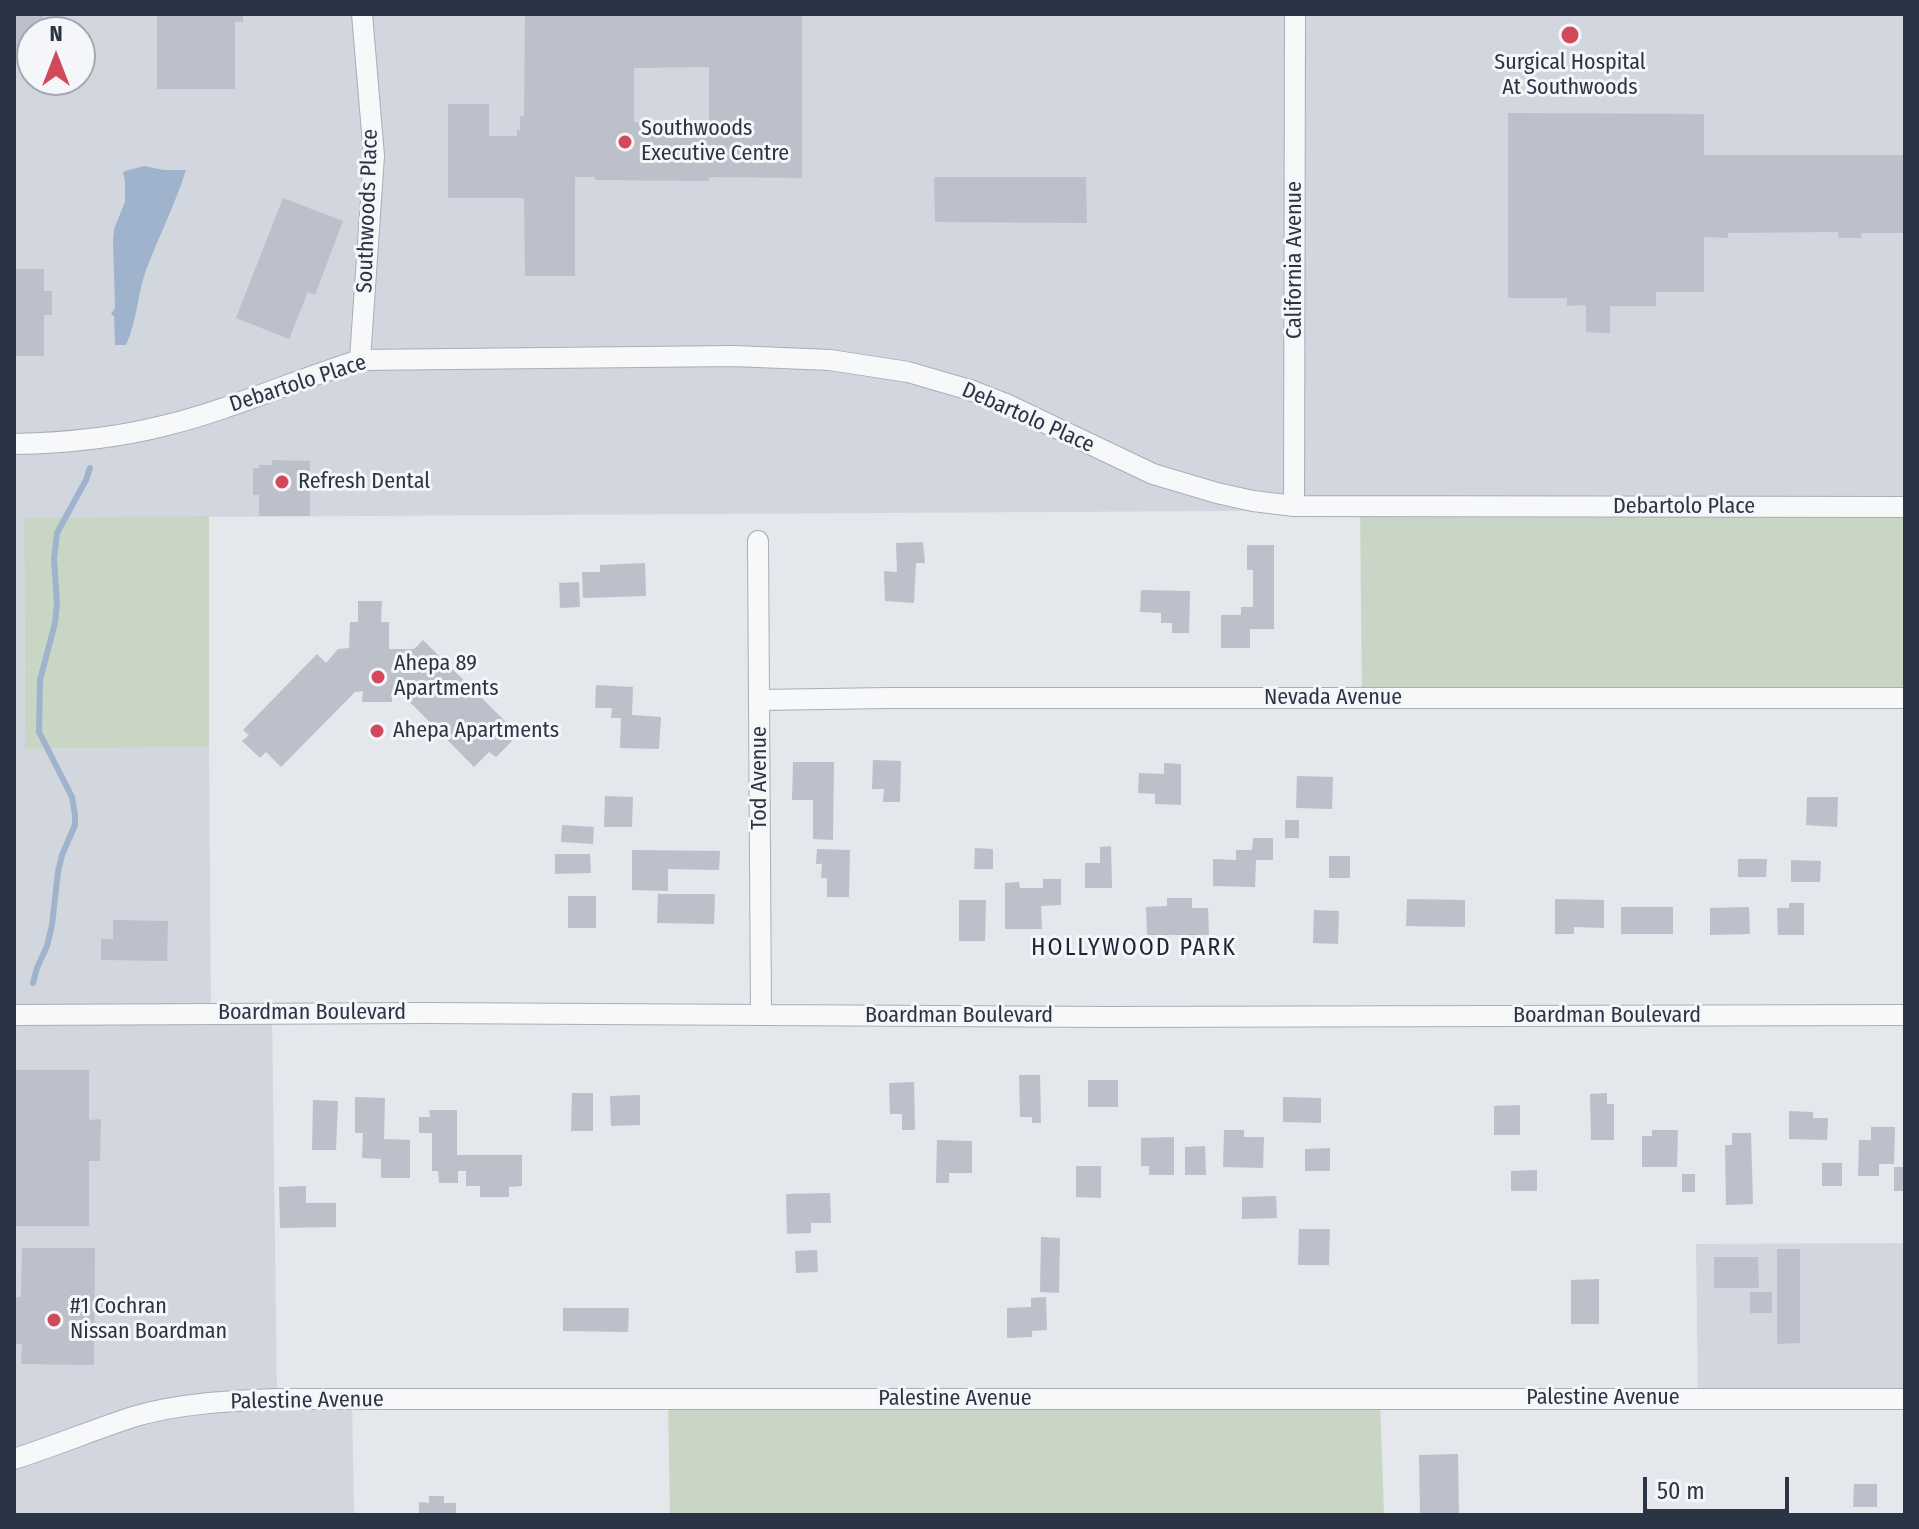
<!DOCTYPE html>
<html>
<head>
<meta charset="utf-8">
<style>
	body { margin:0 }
	#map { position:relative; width:1919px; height:1529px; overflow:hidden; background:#e4e7ec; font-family:"Fira Sans Condensed",sans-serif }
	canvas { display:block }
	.frame { position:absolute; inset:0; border:16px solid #2b3445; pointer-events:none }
	.north { position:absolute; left:16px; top:16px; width:80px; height:80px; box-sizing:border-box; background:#f4f6f9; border:2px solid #a4a8b1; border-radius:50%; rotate:0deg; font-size:22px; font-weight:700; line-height:32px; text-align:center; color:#2b3445 }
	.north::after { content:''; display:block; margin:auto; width:28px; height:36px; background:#d1495b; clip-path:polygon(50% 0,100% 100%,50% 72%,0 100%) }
	.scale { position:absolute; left:1643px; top:1477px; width:146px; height:36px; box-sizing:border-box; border:4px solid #2b3445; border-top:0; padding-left:10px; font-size:24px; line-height:28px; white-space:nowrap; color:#2b3445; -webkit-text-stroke:6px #f4f6f9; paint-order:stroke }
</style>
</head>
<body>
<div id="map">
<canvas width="1919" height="1529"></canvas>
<div class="frame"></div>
<div class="north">N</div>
<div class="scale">50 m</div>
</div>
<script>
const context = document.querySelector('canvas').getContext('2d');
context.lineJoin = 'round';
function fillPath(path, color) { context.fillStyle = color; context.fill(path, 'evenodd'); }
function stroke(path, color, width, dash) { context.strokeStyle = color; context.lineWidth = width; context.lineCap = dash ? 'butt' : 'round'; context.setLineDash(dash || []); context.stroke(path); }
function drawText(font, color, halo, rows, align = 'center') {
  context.font = font + ' "Fira Sans Condensed",sans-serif'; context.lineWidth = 6; context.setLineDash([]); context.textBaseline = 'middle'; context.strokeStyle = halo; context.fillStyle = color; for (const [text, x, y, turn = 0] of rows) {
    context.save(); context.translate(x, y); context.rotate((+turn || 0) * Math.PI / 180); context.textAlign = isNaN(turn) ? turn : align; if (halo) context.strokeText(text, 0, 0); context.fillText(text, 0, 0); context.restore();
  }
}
fillPath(new Path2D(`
	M14 14H1905V507L24 518 25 749 209 747 211 1014H272L277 1398 352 1399 354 1515H14ZM32 32H80V80H32Z
	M1905 1243V1399L1698 1398 1696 1244Z`), '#d2d6de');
fillPath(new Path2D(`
	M1360 506 1905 507V698H1362Z
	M209 516V747L25 749 24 518Z
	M668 1399H1380L1384 1515H670Z`), '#c9d6c5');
fillPath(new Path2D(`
	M144 166 164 170H186C175 205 158 238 145 273 137 298 137 320 126 345H115L114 316 111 314 115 308 113 241 114 229 125 202V181L123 173 125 171Z`), '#9fb4cc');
stroke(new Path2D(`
	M33 983 37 968 47 946 52 925 58 872 62 855 75 825V815L72 797 39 732 40 680 55 623 57 603 54 559 57 533 86 480 90 468`), '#9fb4cc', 6);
fillPath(new Path2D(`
	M14 14H43V32H32V51H14Z
	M157 14H243V22H235V89H157Z
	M525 14H802V178L709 177V181L595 180V177H575V276H525L524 198H448V104H489V136H517V130H520V116H524ZM709 67V122H634V68Z
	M1508 113 1704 114V155H1905V233H1861L1862 238H1839L1838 232 1728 233V238L1704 237V292H1656V306H1610V333L1586 332V305L1567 306V298H1508Z
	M934 177H1086L1087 223 935 222Z
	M283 198 343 221 315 295 308 292 289 339 236 318Z
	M14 269H44V291H52V315H44V356H14Z
	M272 460 310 461V516H259V495H253V468H259V465H272Z
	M923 542 925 563H916L914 603 885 601 884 571 897 572 896 543Z
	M1247 545H1274V629H1250V648H1221V615H1241V607H1253V570H1247Z
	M645 563 646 596 583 598 582 572H600V565Z
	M579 582 580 607 560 608 559 583Z
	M1141 590 1190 591 1189 633H1172V623H1161V613L1140 612Z
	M358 601H382L381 622H389V649H414L423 640 513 729 507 734 513 740 496 757 489 752 474 767 400 692H392V702H362L363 691 355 692 281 767 266 752 260 758 242 741 249 735 243 730 317 654 326 663 338 649 349 648 350 622H358Z
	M596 685 633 687 632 715 661 717 659 749 620 748 621 718H611L612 708H595Z
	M873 760 901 761 900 802H883L884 789H872Z
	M793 762H834L833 840 813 839V800H792Z
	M1164 763 1181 764V805L1155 804V794L1138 793 1139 773 1164 774Z
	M1297 776 1333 777 1332 809 1296 808Z
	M605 796 633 797 632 827H604Z
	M1807 797H1838L1837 827 1806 825Z
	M1285 820H1299V838H1285Z
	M562 825 594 827 593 844 561 842Z
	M1253 838H1273V860H1256L1255 887 1213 886V859L1236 860V850H1252Z
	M1111 846 1112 888H1085V863H1100V847Z
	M975 848 993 849V869H974Z
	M817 849 850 850 849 897H827V878H821L822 864H816Z
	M632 850 720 851 719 870 668 869V891L632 890Z
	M555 854H590L591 873 555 874Z
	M1329 856H1350V878H1329Z
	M1738 859H1767L1766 877H1738Z
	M1791 860 1821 861 1820 882H1791Z
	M1043 879H1061V905L1041 906 1042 929H1005V883L1019 882 1020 888H1043Z
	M658 894H715L714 924 657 923Z
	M568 896H596V928H568Z
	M1167 898H1192V908H1208L1209 935H1147L1146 907 1167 906Z
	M1407 899 1465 900V927L1406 926Z
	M1555 899 1604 900V928L1574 927V934H1555Z
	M959 900H986L985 941H959Z
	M1789 903H1804V935H1778L1777 908H1789Z
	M1621 907H1673V934H1621Z
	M1749 907 1750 934 1710 935V908Z
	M1314 910 1339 911 1338 944 1313 943Z
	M113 920 168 921 167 961 101 960V939H113Z
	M14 1070H89V1120L101 1119 100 1161H89V1226H14Z
	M1019 1075H1040L1041 1123H1032V1117H1020Z
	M1088 1080H1118V1107H1088Z
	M914 1082 915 1130H902V1114H890L889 1083Z
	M572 1093H593V1131H571Z
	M1607 1093V1104H1614V1140H1591L1590 1094Z
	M640 1095V1125L611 1126 610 1096Z
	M355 1097 385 1098 384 1139 410 1140V1178H381V1159L362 1158 363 1133H355Z
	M1283 1097 1321 1098V1123L1283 1122Z
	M313 1100 338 1101 336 1150H312Z
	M1520 1105V1135H1494V1106Z
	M429 1110H457V1155H522V1186L509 1187V1197H480V1186H466V1171H458V1183H439L438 1171H432V1133H419V1117H430Z
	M1789 1111 1813 1112V1118H1828L1827 1140 1789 1139Z
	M1871 1127H1895L1894 1164H1879V1176H1858L1859 1140H1871Z
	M1224 1130H1244V1137H1264L1263 1168 1223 1167Z
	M1652 1130H1678L1677 1167H1642V1136H1652Z
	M1732 1133H1751L1753 1204 1726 1205 1725 1145H1732Z
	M1174 1137V1175H1149V1166H1141V1138Z
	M937 1140 972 1141V1173H949V1183H936Z
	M1205 1146 1206 1175H1185V1147Z
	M1330 1148V1171H1305V1149Z
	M1822 1163H1842V1186H1822Z
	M1076 1166H1101V1198L1076 1197Z
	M1894 1167H1905V1191H1894Z
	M1537 1170V1191H1511V1171Z
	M1682 1174H1695V1192H1682Z
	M306 1186V1203H336V1227L280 1228 279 1187Z
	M830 1193 831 1223H811V1233L787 1234 786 1194Z
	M1276 1196 1277 1218 1242 1219V1197Z
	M1299 1229H1330L1329 1265H1298Z
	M1041 1237 1060 1238 1059 1293 1040 1292Z
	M22 1248H95L94 1365 21 1364 22 1344H14V1297H21Z
	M1777 1249H1800V1343L1777 1344Z
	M817 1250 818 1272 796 1273 795 1251Z
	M1714 1257H1758L1759 1288H1714Z
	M1599 1279V1324H1571V1280Z
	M1750 1292H1772V1313H1750Z
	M1046 1297 1047 1330 1032 1331V1337L1007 1338V1308L1031 1307V1298Z
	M563 1308H629L628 1332 563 1331Z
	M1458 1454 1459 1515H1420L1419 1455Z
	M1854 1484H1877V1507H1853Z
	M429 1496H444V1503H456V1515H419V1502L429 1503Z`), '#bbc0ca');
const minor = new Path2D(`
	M360 360 374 156 362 14
	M14 444C65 443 117 438 167 425 232 409 295 380 360 360L734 356 830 360 908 372 970 390 1006 404 1153 474 1217 493 1253 501 1294 506 1905 507
	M1294 506 1295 14
	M758 541 761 1015
	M760 700 889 698H1905
	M14 1015 425 1013 1108 1017 1905 1015
	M14 1459C55 1446 95 1429 136 1416 181 1403 230 1401 277 1399H1905`);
stroke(minor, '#a9aeb7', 22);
stroke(minor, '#f7f8fa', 20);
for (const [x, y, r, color] of [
	[1570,35,10,"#d1495b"],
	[625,142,8,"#d1495b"],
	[282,482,8,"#d1495b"],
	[378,677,8,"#d1495b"],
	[377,731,8,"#d1495b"],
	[54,1320,8,"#d1495b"]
]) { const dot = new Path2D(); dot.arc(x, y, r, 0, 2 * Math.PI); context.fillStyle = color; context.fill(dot); stroke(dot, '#f4f6f9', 3); }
drawText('22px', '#2b3445', '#f4f6f9', [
	["Surgical Hospital",1570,63,"center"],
	["At Southwoods",1570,88,"center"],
	["Southwoods",641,129],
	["Executive Centre",641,154],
	["Refresh Dental",298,482],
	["Ahepa 89",394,664],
	["Apartments",394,689],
	["Ahepa Apartments",393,731],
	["#1 Cochran",70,1307],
	["Nissan Boardman",70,1332]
], 'left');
drawText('22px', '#2b3445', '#f4f6f9', [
	["Southwoods Place",368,211,-88],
	["California Avenue",1295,260,-90],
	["Debartolo Place",298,384,-18],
	["Debartolo Place",1028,418,24],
	["Debartolo Place",1684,507],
	["Nevada Avenue",1333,698],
	["Tod Avenue",760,778,-90],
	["Boardman Boulevard",312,1013],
	["Boardman Boulevard",959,1016],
	["Boardman Boulevard",1607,1016],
	["Palestine Avenue",1603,1398],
	["Palestine Avenue",955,1399],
	["Palestine Avenue",307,1401,-1]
]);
context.letterSpacing = '2px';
drawText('24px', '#1d2536', '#f4f6f9', [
	["HOLLYWOOD PARK",1134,948]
]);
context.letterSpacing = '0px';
</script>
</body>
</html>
